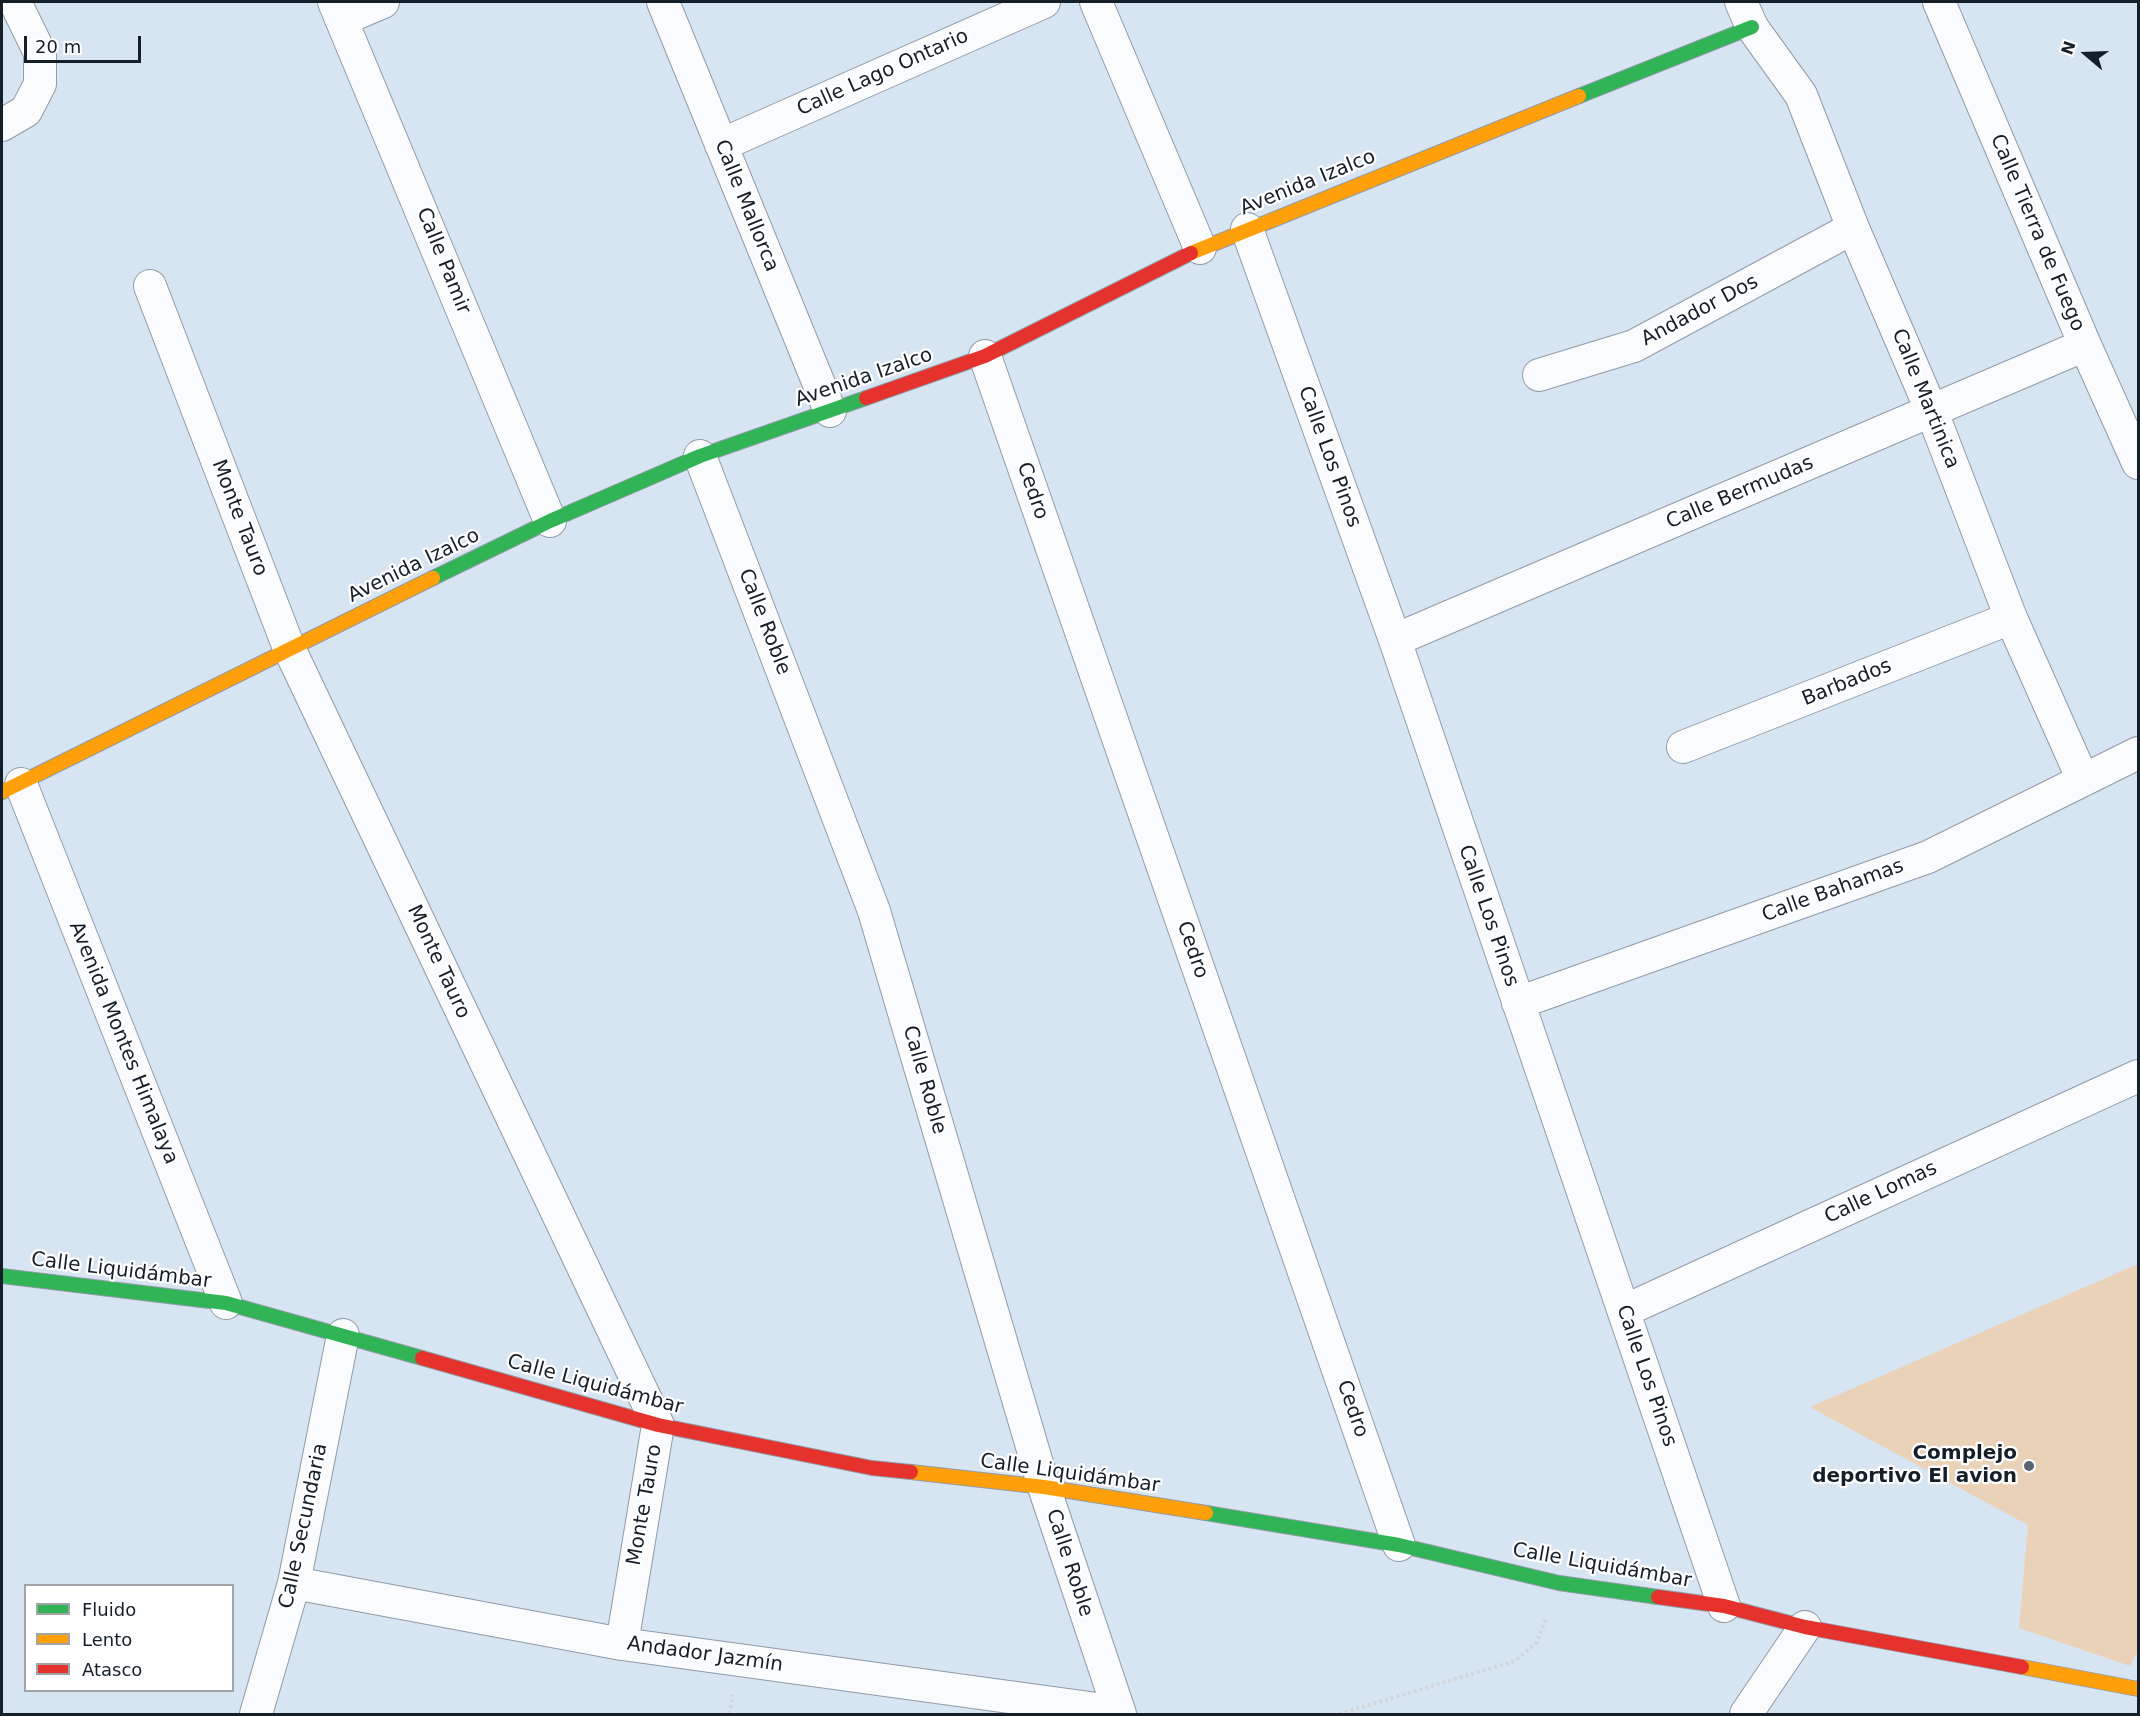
<!DOCTYPE html>
<html>
<head>
<meta charset="utf-8">
<style>
	body { margin:0 }
	#map { position:relative; width:2140px; height:1716px; overflow:hidden; background:#d7e4f2; font-family:"DejaVu Sans",sans-serif }
	canvas { display:block }
	.frame { position:absolute; inset:0; border:3px solid #141f2a; pointer-events:none }
	.legend { position:absolute; left:24px; top:1584px; width:210px; height:108px; box-sizing:border-box; background:#fff; border:2px solid #a1a5aa; margin:0; padding:8px 10px; list-style:none; font-size:18px; color:#141f2a }
	.legend li { display:flex; align-items:center; gap:12px; height:30px }
	.legend b { width:30px; border:2px solid #a1a5aa }
	.north { position:absolute; left:2056px; top:24px; width:60px; height:60px; -webkit-text-stroke:4px #fff; paint-order:stroke; rotate:289deg; font-size:16px; font-weight:700; line-height:24px; text-align:center; color:#141f2a }
	.north::after { content:''; display:block; margin:auto; width:21px; height:27px; background:#141f2a; clip-path:polygon(50% 0,100% 100%,50% 72%,0 100%) }
	.scale { position:absolute; left:24px; top:36px; width:117px; height:27px; box-sizing:border-box; border:3px solid #141f2a; border-top:0; padding-left:8px; font-size:18px; line-height:21px; white-space:nowrap; color:#141f2a; -webkit-text-stroke:4px #fff; paint-order:stroke }
</style>
</head>
<body>
<div id="map">
<canvas width="2140" height="1716"></canvas>
<div class="frame"></div>
<ul class="legend">
<li><b style="height:8px;background:#30b455"></b>Fluido</li>
<li><b style="height:8px;background:#ff9f0a"></b>Lento</li>
<li><b style="height:8px;background:#e5322d"></b>Atasco</li>
</ul>
<div class="north">N</div>
<div class="scale">20 m</div>
</div>
<script>
const context = document.querySelector('canvas').getContext('2d');
context.lineJoin = 'round';
function fillPath(path, color) { context.fillStyle = color; context.fill(path, 'evenodd'); }
function stroke(path, color, width, dash) { context.strokeStyle = color; context.lineWidth = width; context.lineCap = dash ? 'butt' : 'round'; context.setLineDash(dash || []); context.stroke(path); }
function drawText(font, color, halo, rows, align = 'center') {
  context.font = font + ' "DejaVu Sans",sans-serif'; context.lineWidth = 4.5; context.setLineDash([]); context.textBaseline = 'middle'; context.strokeStyle = halo; context.fillStyle = color; for (const [text, x, y, turn = 0] of rows) {
    context.save(); context.translate(x, y); context.rotate((+turn || 0) * Math.PI / 180); context.textAlign = isNaN(turn) ? turn : align; if (halo) context.strokeText(text, 0, 0); context.fillText(text, 0, 0); context.restore();
  }
}
fillPath(new Path2D(`
	M2138 1264V1651L2130 1666 2019 1628 2028 1525 1810 1407Z`), '#e9d2b7');
const street = new Path2D(`
	M334 2 550 521
	M663 2 830 411
	M1096 2 1200 248
	M1741 2 1752 27 1801 95 1853 228 1932 412 2011 618 2083 780
	M1939 2 2085 345 2138 463
	M343 19 383 2
	M2 125 26 111 40 84V53L15 2
	M721 145 1044 2
	M1247 229 1395 640 1724 1606
	M150 286 289 648 658 1425 622 1644
	M985 356 1399 1545
	M1539 375 1634 346 1853 228
	M700 456 874 911 1044 1487 1120 1714
	M1395 640 2085 345
	M1683 747 2011 618
	M21 784 226 1303
	M1518 1003 1928 857 2138 753
	M1624 1311 2138 1076
	M294 1583 622 1644 1119 1712
	M256 1714 294 1583 343 1335
	M1746 1714 1805 1627`);
const fast = new Path2D(`
	M1579 96 1752 27
	M433 578 550 521 700 456 866 398
	M2 1276 226 1303 422 1358
	M1206 1513 1399 1545 1559 1583 1658 1597`);
const slow = new Path2D(`
	M1191 253 1579 96
	M2 792 433 578
	M911 1472 1044 1487 1206 1513
	M2022 1667 2138 1689`);
const jam = new Path2D(`
	M866 398 985 356 1191 253
	M422 1358 658 1425 872 1468 911 1472
	M1658 1597 1724 1606 1805 1627 2022 1667`);
stroke(street, '#909ba7', 34);
stroke(fast, '#909ba7', 16);
stroke(slow, '#909ba7', 16);
stroke(jam, '#909ba7', 16);
stroke(new Path2D(`
	M729 1714 733 1695
	M1339 1714 1515 1661 1537 1642 1546 1618`), '#d2d6da', 4, [3, 3]);
stroke(street, '#f9fbfd', 32);
stroke(fast, '#30b455', 14);
stroke(slow, '#ff9f0a', 14);
stroke(jam, '#e5322d', 14);
for (const [x, y, r, color] of [
	[2029,1466,6,"#586470"]
]) { const dot = new Path2D(); dot.arc(x, y, r, 0, 2 * Math.PI); context.fillStyle = color; context.fill(dot); stroke(dot, '#fff', 2); }
drawText('20px', '#141f2a', '#fff', [
	["Calle Lago Ontario",883,73,-24],
	["Avenida Izalco",1308,183,-22],
	["Calle Mallorca",746,206,68],
	["Calle Tierra de Fuego",2037,233,67],
	["Calle Pamir",443,261,68],
	["Andador Dos",1700,311,-28],
	["Avenida Izalco",864,378,-19],
	["Calle Martinica",1925,399,68],
	["Calle Los Pinos",1329,457,70],
	["Cedro",1032,491,71],
	["Calle Bermudas",1740,493,-23],
	["Monte Tauro",239,518,69],
	["Avenida Izalco",414,566,-26],
	["Calle Roble",764,622,69],
	["Barbados",1847,683,-22],
	["Calle Bahamas",1833,891,-20],
	["Calle Los Pinos",1488,916,71],
	["Cedro",1192,950,71],
	["Monte Tauro",438,962,65],
	["Avenida Montes Himalaya",123,1043,68],
	["Calle Roble",924,1080,74],
	["Calle Lomas",1881,1193,-25],
	["Calle Liquidámbar",121,1271,7],
	["Calle Los Pinos",1646,1376,71],
	["Calle Liquidámbar",595,1385,15],
	["Cedro",1352,1409,71],
	["Calle Liquidámbar",1070,1474,8],
	["Monte Tauro",645,1505,-80],
	["Calle Secundaria",304,1526,-78],
	["Calle Roble",1069,1563,72],
	["Calle Liquidámbar",1602,1566,10],
	["Andador Jazmín",705,1655,8]
]);
drawText('bold 20px', '#141f2a', '#fff', [
	["Complejo",2017,1454],
	["deportivo El avion",2017,1477]
], 'right');
</script>
</body>
</html>
